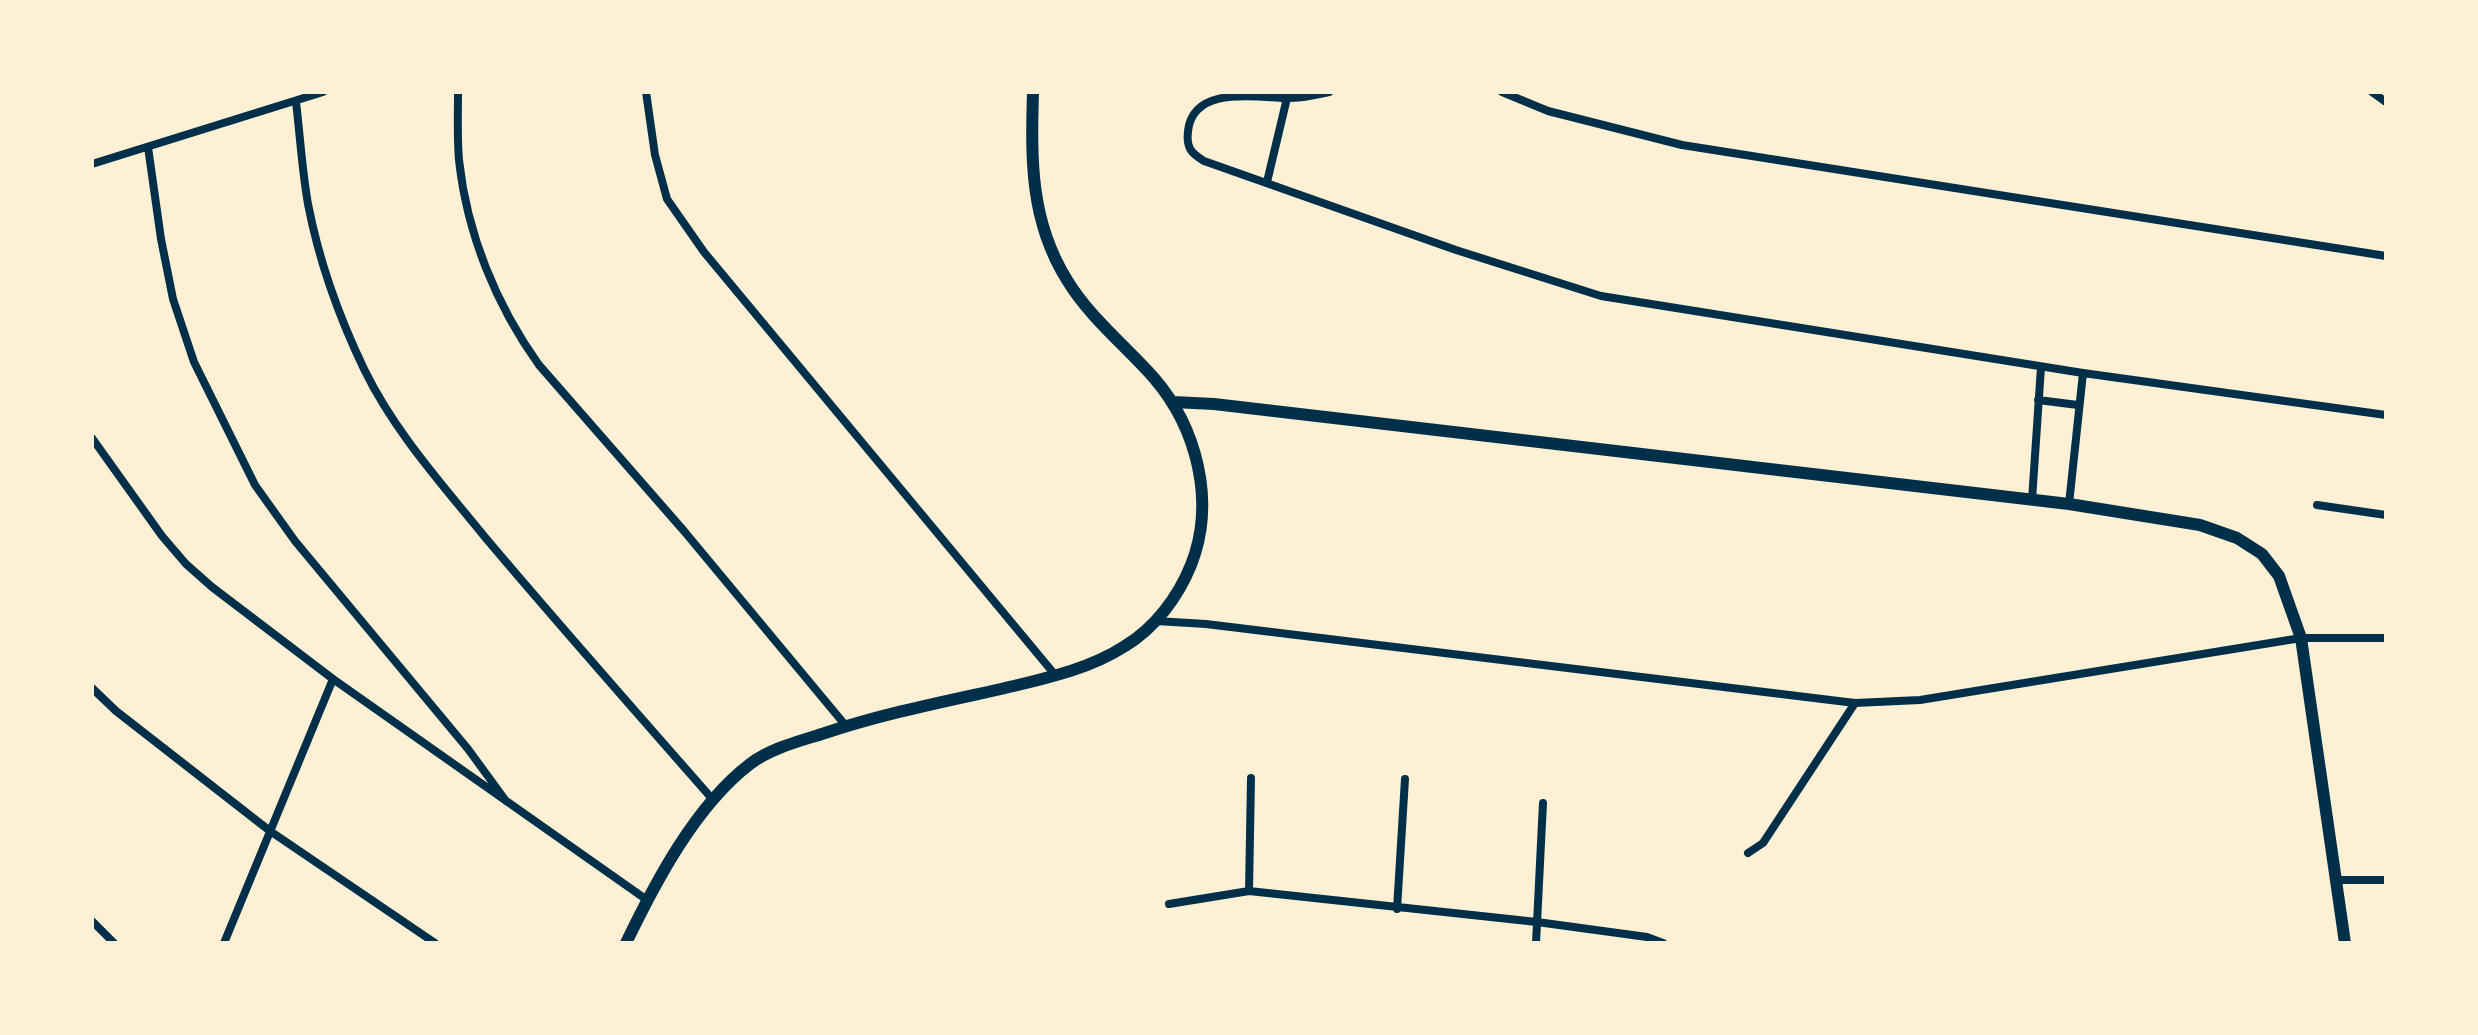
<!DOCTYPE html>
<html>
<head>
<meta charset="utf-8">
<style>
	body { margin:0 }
	#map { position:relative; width:2478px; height:1035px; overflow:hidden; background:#fdf0d5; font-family:"DM Sans",sans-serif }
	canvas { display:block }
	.frame { position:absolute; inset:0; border:94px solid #fdf0d5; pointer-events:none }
</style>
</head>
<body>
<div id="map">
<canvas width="2478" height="1035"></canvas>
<div class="frame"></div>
</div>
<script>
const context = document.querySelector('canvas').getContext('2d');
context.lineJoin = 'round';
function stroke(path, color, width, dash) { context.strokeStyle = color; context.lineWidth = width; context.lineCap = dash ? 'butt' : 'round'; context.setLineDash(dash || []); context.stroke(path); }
stroke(new Path2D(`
	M458 92C458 114 457 138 459 160 467 234 496 305 539 365L684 531 846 726
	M646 92 655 155 667 199 704 252 1056 676
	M1329 92C1315 95 1299 99 1285 98 1254 97 1193 86 1188 131 1186 148 1191 153 1204 161L1456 250 1601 296 2083 373 2386 415
	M1502 92 1548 111 1682 145 2386 256
	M2372 92 2386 102
	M296 102C300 135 302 170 308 204 319 261 339 317 364 369 394 431 441 483 484 536 559 625 637 713 714 801
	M148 147 161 239 173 299 194 362 255 485 295 541 468 749 506 801
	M92 164 323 92
	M1267 182 1287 98
	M2038 400 2078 405
	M92 438 162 536 186 564 212 587 333 679 647 900
	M2032 500 2041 367
	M2069 504 2083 373
	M2317 505 2386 515
	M1156 621 1206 624 1855 703 1920 700 2301 638H2386
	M92 688 116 711 270 831 435 943
	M1748 853 1763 843 1855 703
	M2337 880H2386
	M1249 891 1251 778
	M1169 904 1249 891 1537 922 1647 937 1663 943
	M1397 909 1405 779
	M92 921 114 943
	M224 943 333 679
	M1536 943 1543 803`), '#003049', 8);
stroke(new Path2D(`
	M1173 402 1214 404 2069 504 2200 525 2237 538 2262 554 2279 576 2301 638 2345 943
	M626 943C655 883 695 806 750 764 771 748 800 741 825 733 882 714 942 702 1001 689 1043 679 1088 670 1125 646 1155 628 1178 597 1191 565 1216 502 1197 428 1154 378 1125 345 1090 318 1067 280 1030 221 1031 159 1033 92`), '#003049', 12);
</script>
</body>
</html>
